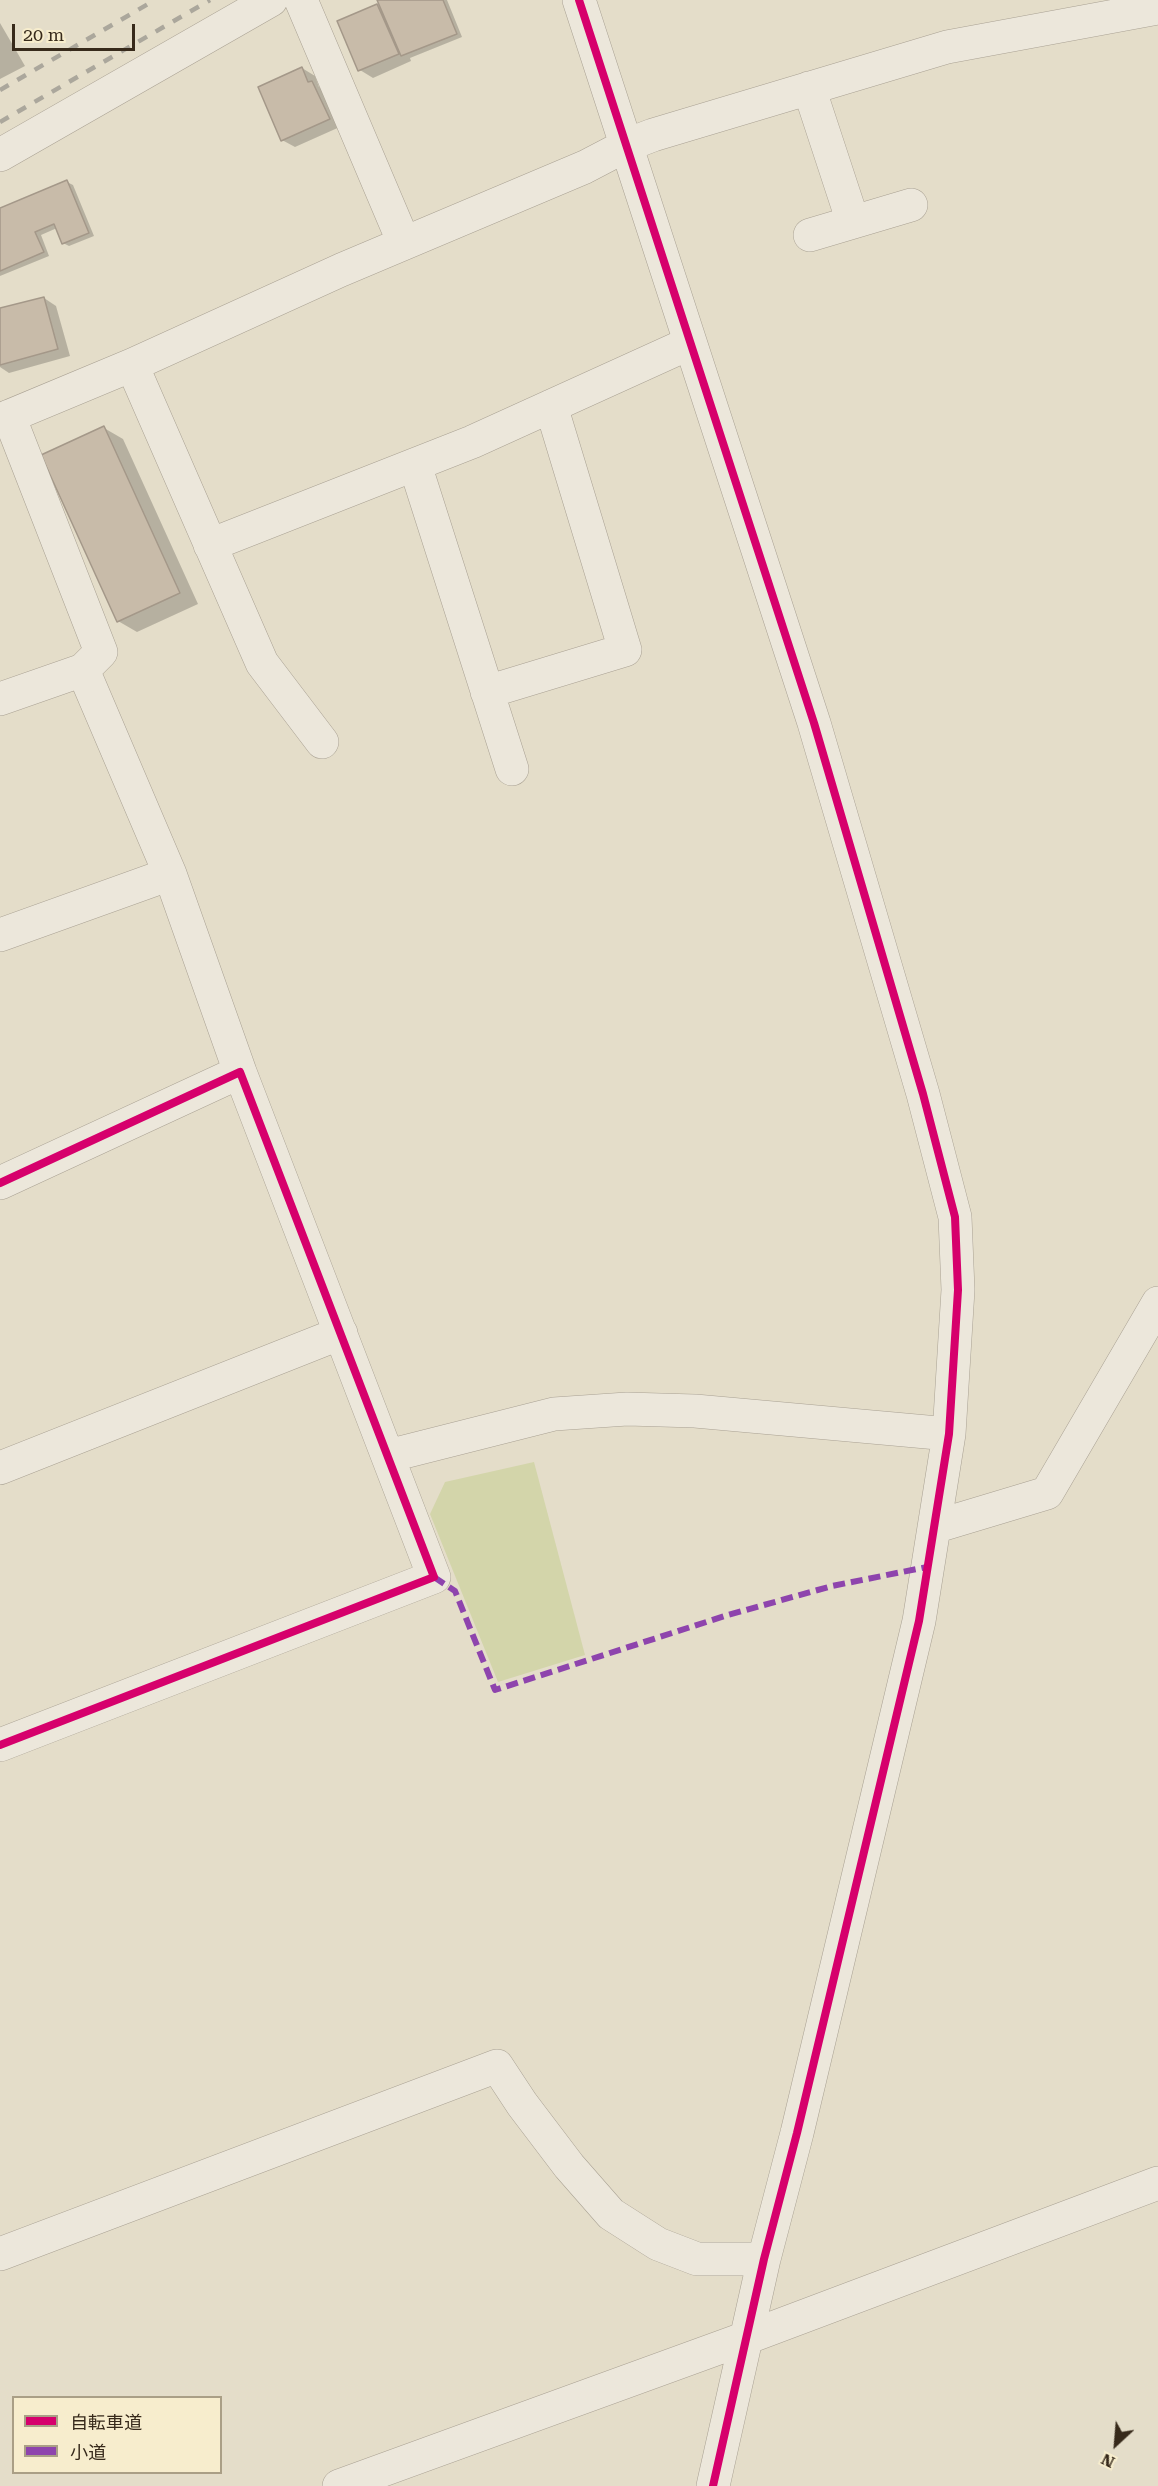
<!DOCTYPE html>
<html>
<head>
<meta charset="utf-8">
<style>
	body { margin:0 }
	#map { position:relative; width:1158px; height:2486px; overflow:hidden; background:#e4ddc9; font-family:"Roboto Serif","Noto Sans JP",serif }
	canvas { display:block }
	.legend { position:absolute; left:12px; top:2396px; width:210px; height:78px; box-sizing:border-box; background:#f7edcd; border:2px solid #aa9f86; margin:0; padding:8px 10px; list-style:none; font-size:18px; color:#372a1b }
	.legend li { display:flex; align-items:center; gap:12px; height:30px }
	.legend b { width:30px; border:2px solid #aa9f86 }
	.north { position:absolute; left:1086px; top:2414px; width:60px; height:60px; -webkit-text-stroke:4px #f7edcd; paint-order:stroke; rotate:206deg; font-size:16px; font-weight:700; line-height:24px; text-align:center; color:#372a1b }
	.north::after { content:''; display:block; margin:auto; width:21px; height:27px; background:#372a1b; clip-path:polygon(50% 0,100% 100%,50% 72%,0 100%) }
	.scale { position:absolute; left:12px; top:24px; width:123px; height:27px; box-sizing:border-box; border:3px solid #372a1b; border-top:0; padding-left:8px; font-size:18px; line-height:21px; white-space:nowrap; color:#372a1b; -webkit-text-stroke:4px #f7edcd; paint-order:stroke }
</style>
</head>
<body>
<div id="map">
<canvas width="1158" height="2486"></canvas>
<ul class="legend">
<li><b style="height:8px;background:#d6006c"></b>自転車道</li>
<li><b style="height:8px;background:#8e44ad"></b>小道</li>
</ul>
<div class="north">N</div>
<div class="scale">20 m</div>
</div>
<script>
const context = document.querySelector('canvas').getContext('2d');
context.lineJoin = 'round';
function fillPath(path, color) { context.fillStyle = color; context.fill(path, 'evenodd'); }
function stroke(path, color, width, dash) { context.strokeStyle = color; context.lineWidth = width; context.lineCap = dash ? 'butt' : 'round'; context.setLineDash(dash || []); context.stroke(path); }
fillPath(new Path2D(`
	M534 1462 585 1655 498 1682 430 1514 445 1482Z`), '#d3d5aa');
fillPath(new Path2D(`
	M379 0H447L462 37 410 58 411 61 373 78 360 70 377 6 383 9Z
	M0 23 25 66 0 79Z
	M302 68 315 76 319 87 325 90 342 126 295 147 282 140Z
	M67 182 73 185 94 236 69 246 63 243 57 228 41 235 49 256 0 276V210Z
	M44 298 56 306 70 356 9 373 0 367V310Z
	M104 428 123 439 198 604 137 632 118 621Z`), '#0003');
const building = new Path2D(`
	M377 0H443L457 34 401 56Z
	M377 4 399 54 358 71 337 21Z
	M302 67 308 82 312 81 330 119 281 141 258 87Z
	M67 180 89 233 62 244 54 224 35 232 44 252 0 271V208Z
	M44 297 58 349 0 365V308Z
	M104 426 180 593 117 622 41 455Z`);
fillPath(building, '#c8bba9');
stroke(building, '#a49889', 1.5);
const minor = new Path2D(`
	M301 0 404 243
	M579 0 814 723 923 1094 955 1217 958 1290 949 1434 919 1621 797 2133 764 2259 713 2486
	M809 88 853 222
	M0 155 271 0
	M810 235 911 205
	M132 365 262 663 322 742
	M9 416 101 652 83 670
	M0 420 132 365 341 270 585 167 627 145 653 135 947 47 1158 8
	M415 465 512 769
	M210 545 472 442 690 343
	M487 692 625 650 551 406
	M0 699 83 670 170 874 0 935
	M170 874 240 1072
	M0 1183 240 1072 434 1577 0 1745
	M388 1456 554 1414 627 1409 695 1411 949 1434
	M0 1468 341 1333
	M934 1527 1047 1493 1158 1303
	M0 2254 497 2066 522 2104 569 2166 611 2214 658 2244 697 2259H764
	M339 2486 746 2338 1158 2183`);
stroke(minor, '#a9a193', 34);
stroke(minor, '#ece7db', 33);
stroke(new Path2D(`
	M0 90 155 0
	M0 122 210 0`), '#aba79c', 4.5, [10, 10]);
stroke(new Path2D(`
	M434 1577 455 1591 495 1690 728 1615 832 1586 927 1567`), '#8e44ad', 6, [12, 6]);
stroke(new Path2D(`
	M579 0 814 723 923 1094 955 1217 958 1290 949 1434 919 1621 797 2133 764 2259 713 2486
	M0 1183 240 1072 434 1577 0 1745`), '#d6006c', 8);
</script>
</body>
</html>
